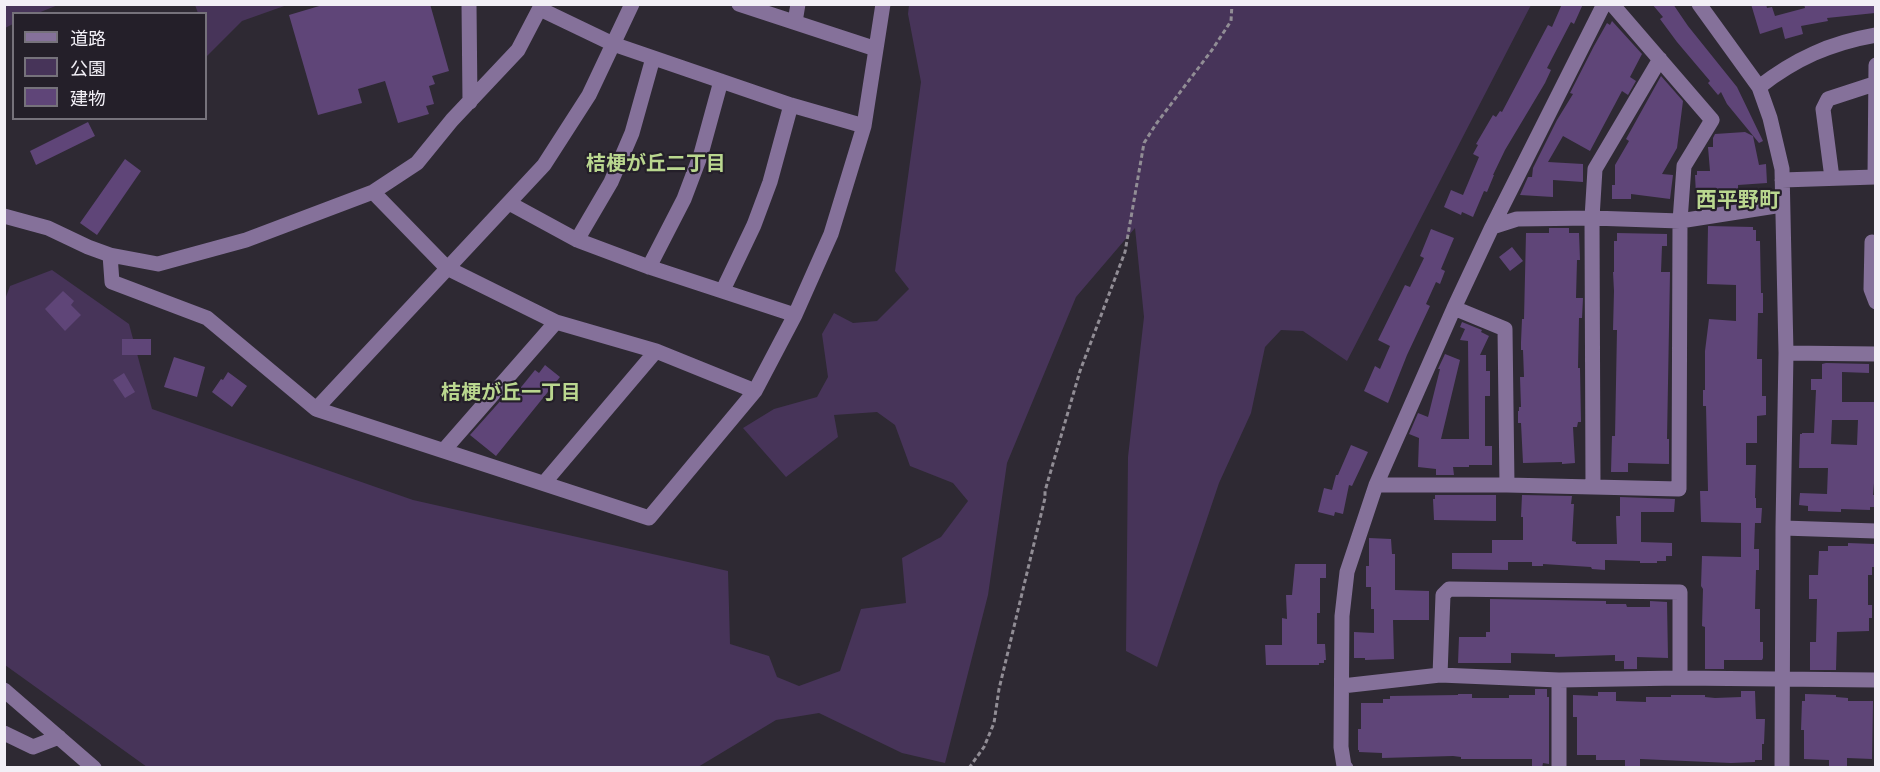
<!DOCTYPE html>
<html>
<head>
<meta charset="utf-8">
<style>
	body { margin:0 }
	#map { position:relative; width:1880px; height:772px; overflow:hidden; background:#2e2933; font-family:"Libre Baskerville","Noto Sans JP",serif }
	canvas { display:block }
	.frame { position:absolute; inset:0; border:6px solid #f2eff6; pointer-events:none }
	.legend { position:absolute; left:12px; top:12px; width:195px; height:108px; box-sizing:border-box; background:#241f29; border:2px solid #76727b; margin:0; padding:8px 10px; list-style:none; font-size:18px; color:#f2eff6 }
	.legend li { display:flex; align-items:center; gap:12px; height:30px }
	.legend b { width:30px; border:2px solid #76727b }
</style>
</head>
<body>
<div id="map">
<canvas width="1880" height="772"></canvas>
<div class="frame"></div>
<ul class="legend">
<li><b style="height:8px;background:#85719a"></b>道路</li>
<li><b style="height:16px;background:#473459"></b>公園</li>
<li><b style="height:16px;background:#5f4578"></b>建物</li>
</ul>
</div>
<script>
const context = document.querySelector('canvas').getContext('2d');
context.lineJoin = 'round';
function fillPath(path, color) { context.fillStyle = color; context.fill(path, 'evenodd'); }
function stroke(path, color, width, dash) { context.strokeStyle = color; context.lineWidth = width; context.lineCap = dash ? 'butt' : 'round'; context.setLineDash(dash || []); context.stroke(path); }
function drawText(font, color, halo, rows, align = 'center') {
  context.font = font + ' "Libre Baskerville","Noto Sans JP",serif'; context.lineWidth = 4.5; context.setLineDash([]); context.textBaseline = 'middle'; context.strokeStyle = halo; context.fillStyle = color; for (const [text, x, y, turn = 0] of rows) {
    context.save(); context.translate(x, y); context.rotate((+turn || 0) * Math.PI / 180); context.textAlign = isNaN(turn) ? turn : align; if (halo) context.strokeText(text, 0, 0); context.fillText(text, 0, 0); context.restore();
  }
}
fillPath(new Path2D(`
	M4 5 5 4 58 5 38 13 14 14 13 24 5 28Z
	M195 5V4L287 5 242 21 206 57V14L198 13Z
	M909 5H1531L1347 361 1303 331 1281 330 1265 347 1251 413 1219 483 1157 667 1126 651 1128 457 1144 317 1135 228 1076 297 1007 463 988 595 945 763 902 753 819 713 776 720 698 767H147L5 665 4 302 10 286 52 270 129 324 152 409 413 500 728 571 730 644 769 656 777 677 799 686 840 671 861 609 906 603 902 558 941 537 968 501 953 483 910 466 895 425 877 412 834 415 838 437 786 477 743 428 774 409 817 397 828 377 822 334 834 313 853 323 877 321 909 289 895 271 921 82 908 14Z`), '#473459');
fillPath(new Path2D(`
	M326 4H430L449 71 432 76 435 84 429 86 434 104 426 106 429 114 398 123 385 81 358 89 362 103 318 115 289 15Z
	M1562 4H1583L1574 24 1571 22 1547 68 1551 70 1545 83 1505 150 1493 175H1494L1487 192 1484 191 1473 217 1462 212 1461 215 1444 207 1451 190 1463 195 1479 157 1473 154 1478 145 1476 144 1493 115 1496 117 1500 111 1502 112 1548 25 1552 27Z
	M1652 4H1673L1688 26 1737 87 1763 141 1759 143 1727 104 1721 92 1718 95 1708 83 1710 81 1677 42 1660 19 1663 17Z
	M1751 4H1766L1767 8 1772 7 1775 16 1805 8 1804 4H1875V13L1827 18 1828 21 1801 26 1803 34 1785 39 1782 27 1760 34Z
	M1612 21 1642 54 1630 77 1636 81 1628 95 1622 91 1590 151 1563 136 1548 162 1583 164V182L1553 180V197L1520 195 1528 177H1532L1533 168 1557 120 1573 94 1570 93 1594 46 1607 23 1610 25Z
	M1661 76 1683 101 1677 148 1662 174 1673 175 1670 199 1631 194V199H1612V185H1615V165L1629 141 1626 139Z
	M88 122 95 136 36 165 30 151Z
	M1745 132 1753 136 1759 165 1766 164 1767 183 1738 185V189L1714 190V200L1702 201 1701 194 1696 195 1695 175H1697V171H1710L1708 147H1713V138L1715 134Z
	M125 159 141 171 97 235 80 223Z
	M1708 226 1753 227V230H1756V241H1760L1761 293H1763V313H1758L1757 359H1762V396H1766V415L1757 416V443H1746V465H1756L1755 498H1756V508H1762L1761 523H1755L1754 549H1759V570H1756L1755 609H1760V642H1763V658L1762 660H1724V669H1705V627L1702 626 1703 589 1701 586 1702 556 1741 557V523L1701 522 1700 491H1708L1706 406H1703V390H1705V351L1709 319 1736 321V285L1707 284Z
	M1549 228H1569V233H1579L1580 260H1577L1576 298H1583L1582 318H1579L1578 368H1580L1581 422H1578L1577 427H1573L1575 463 1562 464V462L1523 463 1521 423H1518V411H1519V407H1521L1520 377H1524L1523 350H1521V342L1522 319H1524L1526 233H1549Z
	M1431 229 1454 238 1441 269 1445 271 1440 284 1436 282 1426 304 1430 306 1407 355 1388 403 1364 391 1375 366 1380 369 1390 346 1378 340 1405 285 1410 287 1424 258 1420 256Z
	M1617 233 1667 234V246H1662L1661 272H1670L1667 439H1669V464L1628 463V472H1611L1612 436H1615L1617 330H1613L1614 291 1613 272H1614V241H1617Z
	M1512 247 1523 261 1510 271 1499 257Z
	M63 291 74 301 71 305 81 315 65 331 45 309Z
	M1462 322 1482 330 1481 332 1489 336 1480 355H1486V371H1490V396H1485V446H1492V465H1469V467H1453L1454 475H1436V469L1418 467 1419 438 1409 434 1418 413 1428 417 1440 369H1438L1445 354 1460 360 1441 439H1469L1468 341 1460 340 1465 329 1460 327Z
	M122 339H151V355H122Z
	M174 357 205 367 197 397 164 387Z
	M1826 363 1869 364V373L1842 372V402H1875V471L1873 495H1875V507H1870V510L1841 509V512L1808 511V506L1799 505 1800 493 1827 494 1828 468H1799L1800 434H1802V433H1814L1816 390H1811V379H1822V364ZM1832 420H1858L1857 445 1831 444Z
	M545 365 560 377 496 456 470 435 503 398 509 402 535 370 539 373Z
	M228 372 247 386 232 407 212 392 221 379 223 380Z
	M124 373 135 392 125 398 113 380Z
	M1351 445 1368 452 1352 486 1349 485 1343 514 1335 512 1334 516 1318 512 1324 488 1332 490 1336 475H1338Z
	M1435 495H1496V521L1434 520 1433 499H1435Z
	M1522 495 1572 496 1571 504H1574L1572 541 1576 542V544H1617L1616 516H1620V497L1675 499 1674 512H1641V542L1672 543V556H1666V561H1657V563H1640V561L1605 560V570L1592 569 1591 567 1543 564V566H1532V562H1508V570L1452 569V553H1492V540H1523V517H1521Z
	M1369 538 1391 539 1392 554H1395V590L1429 591V620H1393L1394 659 1365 660V658H1354V632L1374 633V609H1371V587H1366V566H1369Z
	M1848 543 1875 544V567H1872V575H1868V605H1872V618H1869V631L1837 632 1836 670H1810V642H1816L1817 599H1809V575H1818L1819 551H1828V546H1848Z
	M1295 564H1326V578H1320V613H1317V644H1325L1326 660H1324V663H1319V665H1266L1265 645H1282V618L1287 619 1286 595H1292Z
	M1490 599 1606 601V604H1626L1627 607H1650V601L1667 602 1668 658 1637 657V669H1624V661H1615V655L1555 657V654L1511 653V663H1458L1459 637H1486V632H1490Z
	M1535 689H1547V697H1549V764L1543 763 1542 768H1532V759H1461V757L1453 756 1382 758V753L1359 752V750H1358V729H1361V703H1383V699H1390V696L1458 695V694H1472V698H1509V695H1535Z
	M1741 691H1755L1756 719H1765L1764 744H1762V760H1755V762L1731 763 1640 759V768L1625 767V760H1596V755H1577V717H1573V695L1598 696V692H1616V701L1646 702V697H1671V695H1705V697L1715 698 1741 697Z
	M1805 694 1836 695V697L1848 698V701H1873L1872 759 1847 758V766H1829V760L1804 759V730H1801L1802 701H1805Z`), '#5f4578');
stroke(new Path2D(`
	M969 768 984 747 994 723 999 689 1045 498V491L1080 371 1125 252 1144 143 1156 124 1212 50 1231 21 1232 4`), '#918d95', 3, [4.5, 3]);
stroke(new Path2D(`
	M469 4 470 102
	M739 4 876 49
	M1699 4 1759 87 1770 118 1782 169 1786 353 1783 528 1782 768
	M540 9 613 44 791 105 864 126
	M795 22 798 4
	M1759 87C1795 59 1830 43 1876 35
	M1832 178 1823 109 1828 99 1874 84
	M1782 180 1875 177 1876 65
	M373 192 447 268 556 322 656 351 755 391
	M509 203 577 240 649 267 795 315
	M4 216 48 228 88 247 110 255 158 264 246 240 373 192 417 163 452 120 518 50 542 4
	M1492 227 1604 4
	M577 240 611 182 632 133 653 58
	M1872 242 1871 289 1876 302
	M110 255 112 282 207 318 316 409 649 518 755 391 795 315 831 234 864 126 883 4
	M649 267 684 199 701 154 721 81
	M723 290 754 225 770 182 791 105
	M1454 308 1505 329 1507 485
	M1786 353 1876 354
	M316 409 544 165 589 95 632 4
	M444 450 556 322
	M544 483 656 351
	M1376 485H1507L1679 489 1680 221 1684 166 1712 120 1612 4
	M1593 487 1592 218 1595 169 1660 59
	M1783 528 1876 531
	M1440 675 1443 595 1449 589 1680 592V678
	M1342 686 1440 675 1559 680 1680 678 1876 680
	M4 690 94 768
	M4 733 33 747 59 737
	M1346 768 1344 766 1341 747 1342 616 1347 572 1376 485 1454 308 1492 227 1517 219 1592 218 1680 221 1782 205
	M1559 768V680`), '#85719a', 15);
drawText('bold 20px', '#bad78f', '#241f29', [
	["桔梗が丘二丁目",656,164],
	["桔梗が丘一丁目",511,393]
]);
drawText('bold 21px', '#bad78f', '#241f29', [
	["西平野町",1738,201]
]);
</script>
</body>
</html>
